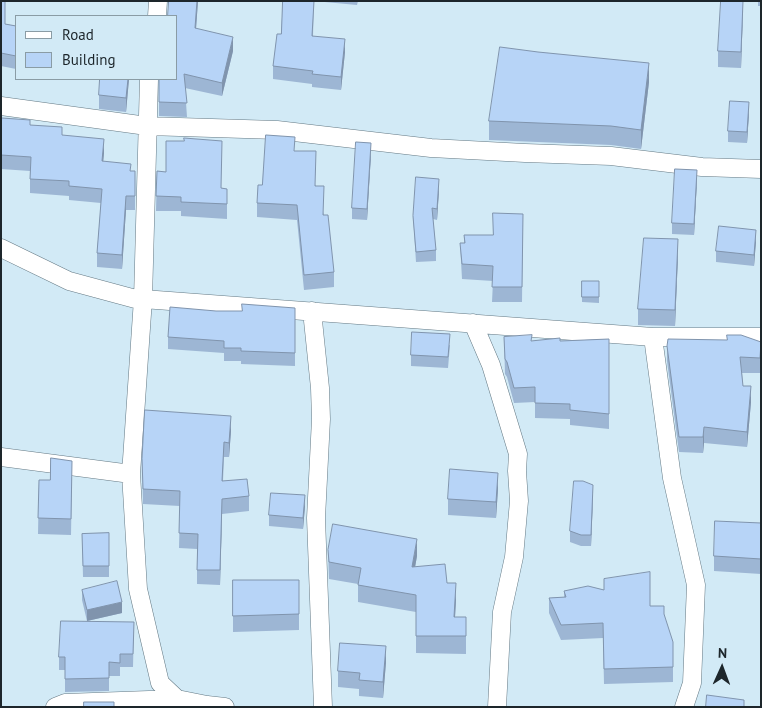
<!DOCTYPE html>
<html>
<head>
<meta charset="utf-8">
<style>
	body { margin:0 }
	#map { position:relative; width:762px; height:708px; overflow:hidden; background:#d2eaf6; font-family:"PT Sans",sans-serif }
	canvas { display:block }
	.frame { position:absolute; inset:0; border:2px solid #1d262b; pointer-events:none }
	.legend { position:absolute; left:15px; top:15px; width:162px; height:65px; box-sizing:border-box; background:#d2eaf6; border:1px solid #8a9ca5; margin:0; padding:6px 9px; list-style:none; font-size:15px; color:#1d262b }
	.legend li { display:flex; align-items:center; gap:10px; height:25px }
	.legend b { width:25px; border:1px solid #8a9ca5 }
	.north { position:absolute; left:697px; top:643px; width:50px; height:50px; -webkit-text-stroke:4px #d2eaf6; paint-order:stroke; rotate:2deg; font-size:14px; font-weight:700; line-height:20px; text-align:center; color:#1d262b }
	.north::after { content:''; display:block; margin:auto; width:18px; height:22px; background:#1d262b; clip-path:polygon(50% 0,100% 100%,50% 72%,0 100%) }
</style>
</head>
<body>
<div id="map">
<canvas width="762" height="708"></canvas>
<div class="frame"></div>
<ul class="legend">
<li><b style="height:6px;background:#fff"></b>Road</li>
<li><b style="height:14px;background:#b7d4f7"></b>Building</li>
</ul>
<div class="north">N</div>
</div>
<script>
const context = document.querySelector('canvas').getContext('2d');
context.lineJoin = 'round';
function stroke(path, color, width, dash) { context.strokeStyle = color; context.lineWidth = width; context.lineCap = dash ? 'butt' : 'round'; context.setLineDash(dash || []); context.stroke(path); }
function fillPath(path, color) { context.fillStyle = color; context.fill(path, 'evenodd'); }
const minor = new Path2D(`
	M157 16 158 1
	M149 79 143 299 131 474 138 589 160 683 177 699 207 705 225 707
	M1 106 147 126 277 130 431 148 525 153 611 156 702 167 761 169
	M1 248 69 281 143 301
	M143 299 653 337H761
	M312 311 320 388 321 419 316 518 323 707
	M473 323 491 365 518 454 517 471 519 501 514 557 502 612 497 707
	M653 337 672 478 696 585 692 683 684 707
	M1 457 131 474
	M55 707 65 703 177 699`);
stroke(minor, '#647984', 19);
stroke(minor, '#fff', 18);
fillPath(new Path2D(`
	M1 1 5 24 16 26V69L1 66Z
	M169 1H198L196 29 233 51 222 96 185 88 187 117 159 116V102L176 79Z
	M283 1H358L357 5 314 1 313 36 345 52 341 90 312 87V84L273 79V66L281 34Z
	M758 1H761V6H758Z
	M743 10 741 68 718 67V51Z
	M538 52 649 82 641 149 611 145 489 140V121Z
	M129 79 126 112 99 109V95Z
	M749 113 747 143 728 142V131Z
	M1 121 30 125 62 135 104 153 103 161 131 171H135V210H126L122 269 97 267V253L101 203 69 200V196L30 193V171L1 169Z
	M295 151 316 186 324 215 334 272V287L304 290 297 220 257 217V203L262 185Z
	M371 154 367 220 352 219V208Z
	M157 171 166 172 221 188 227 189V219L181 216V211H156Z
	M697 180 694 235 672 234V223Z
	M439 190 437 220 433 219 436 250V261L416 262 413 216Z
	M523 214 522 302H492L493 281 462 279 460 243H464V235H493Z
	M756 241 754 266 716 262V251Z
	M678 255 675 326 638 325V309Z
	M582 281H599V303L582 302Z
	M295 308V366L241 364V361H224V353L168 349V337L216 311H242Z
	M504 337 532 341H560L609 339V429L570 425V419L535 418V402L514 403 507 377 505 374Z
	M450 345 448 368 411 366V355Z
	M667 346 761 357 760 373H742L743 386 751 402 747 447 704 443 703 453 679 452 667 361Z
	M231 431 229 457H224L223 481 249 496V511L222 514 220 585 197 584V549L179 548 180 506 143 504 142 459Z
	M72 477 71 535 38 534 39 480H50Z
	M498 489 496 518 448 515V499Z
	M593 496 591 546H581L570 542V531Z
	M305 506 303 529 269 526V515Z
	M761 523V574L714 571V556Z
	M109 533V577H83L82 534Z
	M328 550 417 556 415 567 447 583 456 600 455 617H466V654L416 653V612L358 602V584L329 579Z
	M233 580H299V630L233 632Z
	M82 590 122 613 87 621 82 600Z
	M564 591 650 606 664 614 673 667V682L604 684 603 638 561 640 549 613V598L564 597Z
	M134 622 133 667H120V676H109V691L65 692V670H59V657Z
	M386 662 383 698 359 696V689L338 687V671Z`), '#9db6d4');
fillPath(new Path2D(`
	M197 1H198L195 42V28Z
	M743 1V10L741 68V52Z
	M233 37V51L222 96V83Z
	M345 39V52L341 90V77Z
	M649 63V82L641 149V130Z
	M128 79H129L126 112V98Z
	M749 102V113L747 143V132Z
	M104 139V153L102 175V161Z
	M371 143V154L367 220V209Z
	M697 170V180L694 235V224Z
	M439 179V190L437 220V209Z
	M126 196V210L122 269V255Z
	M756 230V241L754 266V255Z
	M678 239V255L675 326V310Z
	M751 386V402L747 447V432Z
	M231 416V431L229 457V443Z
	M704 427V443L703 453V437Z
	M498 473V489L496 518V502Z
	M593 485V496L591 546V535Z
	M305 495V506L303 529V518Z
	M222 499V514L220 585V570Z
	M417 539V556L412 584V567Z
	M456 583V600L454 634V617Z
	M122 602V613L87 621V610Z
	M386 646V662L383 698V682Z`), '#8094ad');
const building = new Path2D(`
	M1 1H5V24L16 26V56L1 53Z
	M169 1H197L195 28 233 37 222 83 184 74 187 103 159 102V79H176V16H168Z
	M283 1H314L312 36 345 39 341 77 312 74 313 71 273 66 277 34H281Z
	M721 1H743L741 52 718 51Z
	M500 47 538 52 649 63 641 130 611 126 489 121Z
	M100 79H128L126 98 99 95Z
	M730 101 749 102 747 132 728 131Z
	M2 118 30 120V125L62 127V135L104 139 102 161 131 164 130 171H135V196H126L122 255 97 253 102 189 69 186V181L30 179 31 157 1 155Z
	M266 135 295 137 294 151H316L315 186H324L323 215H328L334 272 304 275 297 205 257 203 258 185H262Z
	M184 138 222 141 221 188 227 189V204L181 202V197L156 196 157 171 166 172V141H184Z
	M356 142 371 143 367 209 352 208Z
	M675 169 697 170 694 224 672 223Z
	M416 177 439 179 437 209 432 208 436 250 416 252 413 216Z
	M493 213 523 214 522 287H492L493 266 462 264 460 243H465L464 235H493Z
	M719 226 756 230 754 255 716 251Z
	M644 238 678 239 675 310 638 309Z
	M582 281H599V297H582Z
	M242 304 295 308V353L241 351V348H224V341L168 337 170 307 216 311H242Z
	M412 332 450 334 448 357 411 355Z
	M532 335 531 341 560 338V341L609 339V414L570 410V404L535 403V387L514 388 507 362 505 359 504 337Z
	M727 335H741L761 342 760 358 740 357 743 386H751L747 432 704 427 703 437H679L667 346 668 339 727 340Z
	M145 410 231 416 229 443 224 442 222 481 247 479 249 496 222 499 220 570H197L198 534 179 533 180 491 143 489 142 459Z
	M51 458 72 461 71 519 38 518 39 480H50Z
	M450 469 498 473 496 502 448 499Z
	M574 481H583L593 485 591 535H581L570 531Z
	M271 493 305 495 303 518 269 515Z
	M715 521 761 523V559L714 556Z
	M333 524 417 539 412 567 445 564 447 583H456L454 617H466V636H416V595L358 585 361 568 329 562 328 550Z
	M109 533V566H83L82 534Z
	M650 572V606H664V614L673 642V667L604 669 603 623 561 625 549 598 566 597 564 591 588 586 604 590V579Z
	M233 580H299V614L233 616Z
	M117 581 122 602 87 610 82 590Z
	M61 621 134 622 133 654H120V663L109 662V678L65 679V657H59Z
	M340 643 386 646 383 682 359 680 360 673 338 671Z
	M707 695 744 700V707H706Z
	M84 702H114V707H84Z`);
fillPath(building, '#b7d4f7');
stroke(building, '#8094ad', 1);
</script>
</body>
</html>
